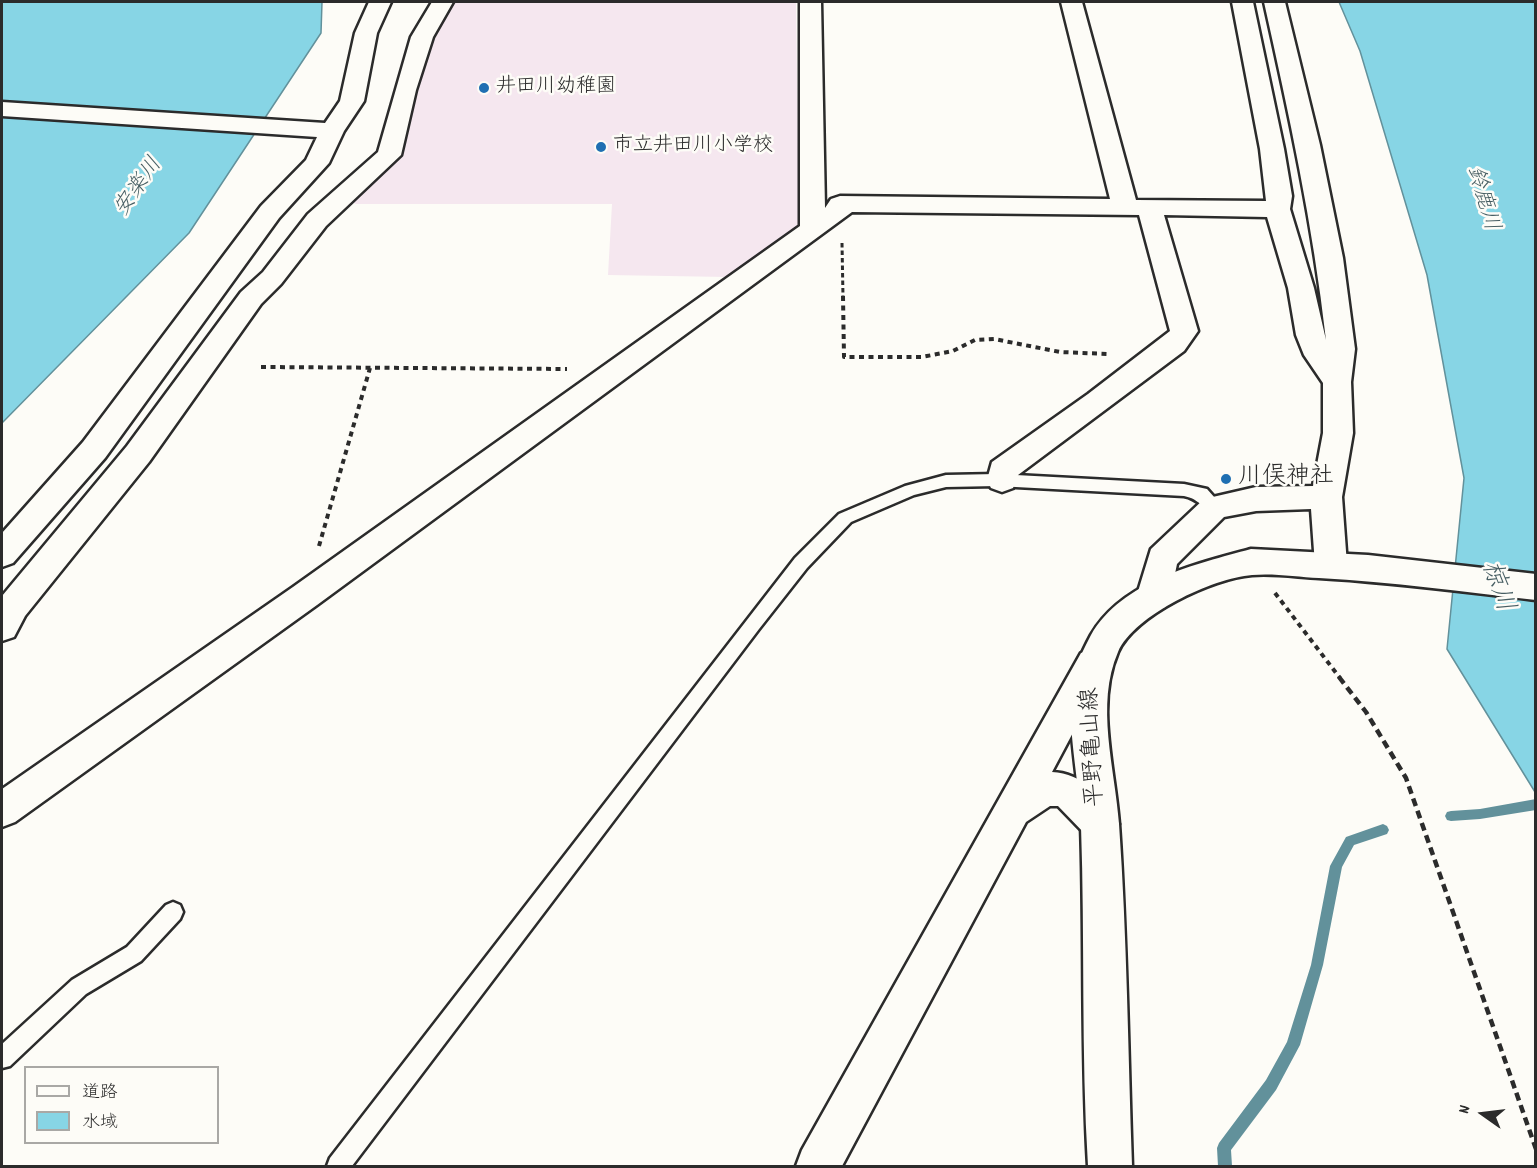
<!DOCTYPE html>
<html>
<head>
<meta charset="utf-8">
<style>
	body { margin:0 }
	#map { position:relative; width:1537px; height:1168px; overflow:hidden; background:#fdfcf7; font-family:Dekko,"Klee One",sans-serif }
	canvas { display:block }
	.frame { position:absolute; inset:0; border:3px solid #2b2b2b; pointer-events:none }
	.legend { position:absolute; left:24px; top:1066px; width:195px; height:78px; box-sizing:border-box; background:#fdfcf7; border:2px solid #a9a8a5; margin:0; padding:8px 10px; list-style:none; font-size:18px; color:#2b2b2b }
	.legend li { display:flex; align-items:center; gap:12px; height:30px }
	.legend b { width:30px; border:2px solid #a9a8a5 }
	.north { position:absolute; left:1453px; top:1084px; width:60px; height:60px; -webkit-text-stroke:4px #fdfcf7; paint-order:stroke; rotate:284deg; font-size:16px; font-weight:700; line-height:24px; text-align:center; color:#2b2b2b }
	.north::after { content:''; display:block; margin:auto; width:21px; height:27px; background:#2b2b2b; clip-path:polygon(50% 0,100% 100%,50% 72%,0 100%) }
</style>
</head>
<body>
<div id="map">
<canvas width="1537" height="1168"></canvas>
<div class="frame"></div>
<ul class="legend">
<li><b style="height:8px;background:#fdfcf7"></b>道路</li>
<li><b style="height:16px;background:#87d5e5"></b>水域</li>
</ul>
<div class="north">N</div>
</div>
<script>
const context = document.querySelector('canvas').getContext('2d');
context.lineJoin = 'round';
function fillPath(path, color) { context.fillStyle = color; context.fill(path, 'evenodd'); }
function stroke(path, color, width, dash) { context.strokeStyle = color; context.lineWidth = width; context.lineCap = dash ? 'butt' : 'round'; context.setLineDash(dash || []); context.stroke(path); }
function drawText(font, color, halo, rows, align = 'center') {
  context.font = font + ' Dekko,"Klee One",sans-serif'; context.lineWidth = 5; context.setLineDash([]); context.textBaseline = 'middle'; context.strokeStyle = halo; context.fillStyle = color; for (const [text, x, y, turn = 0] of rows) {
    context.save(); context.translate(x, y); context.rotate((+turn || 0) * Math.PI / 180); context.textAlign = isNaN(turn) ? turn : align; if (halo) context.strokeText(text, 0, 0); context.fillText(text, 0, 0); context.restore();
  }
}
fillPath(new Path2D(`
	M450 2H796L799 227 727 277 608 275 612 204H356L348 200 401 154 405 139 402 137 405 116 436 23Z`), '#f5e7ef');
const water = new Path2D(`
	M2 2H322L321 33 189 233 2 423Z
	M1339 2H1535V792L1447 649 1464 478 1427 275 1360 51Z`);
fillPath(water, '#87d5e5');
stroke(water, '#62919b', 1.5);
fillPath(new Path2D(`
	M1536 799V810L1480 819 1451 821 1447 820 1445 816 1447 812 1451 811 1480 809Z
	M1383 824 1387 826 1389 830 1387 834 1354 845 1342 867 1323 965 1300 1045 1276 1090 1231 1150 1232 1166H1218L1217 1148 1219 1143 1266 1080 1287 1042 1311 965 1330 866 1346 837Z`), '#62919b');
const service = new Path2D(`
	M997 474 1184 484 1207 489 1223 507 1215 513C1202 509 1200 499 1184 496L997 486 946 487 914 495 851 522 807 568 759 629 352 1166H327L330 1158 795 558 839 514 905 486 946 475Z
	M173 902 180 905 183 912 180 919 141 961 86 994 10 1066 2 1068V1044L72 980 127 947 166 905Z`);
const minor = new Path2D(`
	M369 2H391L377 33 364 101 344 131 329 163 279 218 105 458 13 563 2 567V533L83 442 261 206 306 160 317 137 2 116V102L325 123 340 101 355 33Z
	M432 2H453L433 37 416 90 401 155 326 226 281 284 261 304 149 462 25 616 14 637 2 641V596L127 446 241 292 263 272 308 214 378 152 411 37Z
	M800 2H821L825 208 831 199 840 196 1110 199 1061 2H1082L1136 200 1266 201 1260 149 1232 2H1253L1284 149 1292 196 1290 209 1314 288 1326 340C1313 225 1289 114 1264 2H1285L1320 145 1343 258 1355 349 1351 382 1353 433 1342 497 1347 565 1343 574 1331 578 1319 574 1315 565 1311 509 1256 511 1224 517 1177 564 1170 598 1165 607 1153 611 1141 607 1136 598 1151 549 1204 499 1256 487 1313 486 1323 433V383L1304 355 1296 335 1288 288 1267 217 1164 215 1198 331 1184 351 1018 475 1013 488 1002 492 991 488 987 480 992 462 1088 394 1170 331 1139 215 852 212 317 605 15 822 2 827V789L293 587 800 226Z
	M1093 649 1105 653 1110 663 1052 772C1082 773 1107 798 1119 824L1113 836 1100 841 1087 836 1058 806H1050L1026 822 842 1166H796L802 1150 1081 653Z`);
const secondary = new Path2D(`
	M1251 549 1368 555 1536 574V600C1464 592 1392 582 1319 578 1298 577 1274 573 1252 575 1213 578 1134 615 1118 652 1095 705 1115 768 1119 824 1127 937 1128 1052 1132 1166H1088C1081 1053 1085 939 1081 826 1080 784 1065 720 1073 681 1075 667 1084 648 1091 635 1122 581 1196 564 1251 549Z`);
stroke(service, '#2b2b2b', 5);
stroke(minor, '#2b2b2b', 5);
stroke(secondary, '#2b2b2b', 5);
stroke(new Path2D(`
	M842 243 843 297`), '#2b2b2b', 3, [4.5, 3]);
stroke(new Path2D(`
	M843 296 844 357H922L953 351 975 340 994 339 1060 352 1108 354
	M261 367 567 369
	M319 546 370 368
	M1275 593 1340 678`), '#2b2b2b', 4, [5, 4.5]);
stroke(new Path2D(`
	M1339 677 1366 712 1406 778 1536 1149`), '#2b2b2b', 4.5, [8, 5]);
fillPath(service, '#fdfcf7');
fillPath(minor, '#fdfcf7');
fillPath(secondary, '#fdfcf7');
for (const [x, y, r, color] of [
	[484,88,6,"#1f6fb2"],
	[601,147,6,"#1f6fb2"],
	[1226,479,6,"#1f6fb2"]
]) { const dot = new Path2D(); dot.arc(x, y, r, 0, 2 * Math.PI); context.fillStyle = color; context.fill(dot); stroke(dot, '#fdfcf7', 2); }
drawText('20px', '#2b2b2b', '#fdfcf7', [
	["井田川幼稚園",496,88],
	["市立井田川小学校",613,147]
], 'left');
drawText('italic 22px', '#475e63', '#fdfcf7', [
	["安楽川",140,188,-55],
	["鈴鹿川",1481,199,74]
]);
drawText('24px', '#2b2b2b', '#fdfcf7', [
	["川俣神社",1238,479]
], 'left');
drawText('24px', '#2b2b2b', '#fdfcf7', [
	["平野亀山線",1095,747,-93]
]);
drawText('italic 26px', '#475e63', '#fdfcf7', [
	["椋川",1495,587,71]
]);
</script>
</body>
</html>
